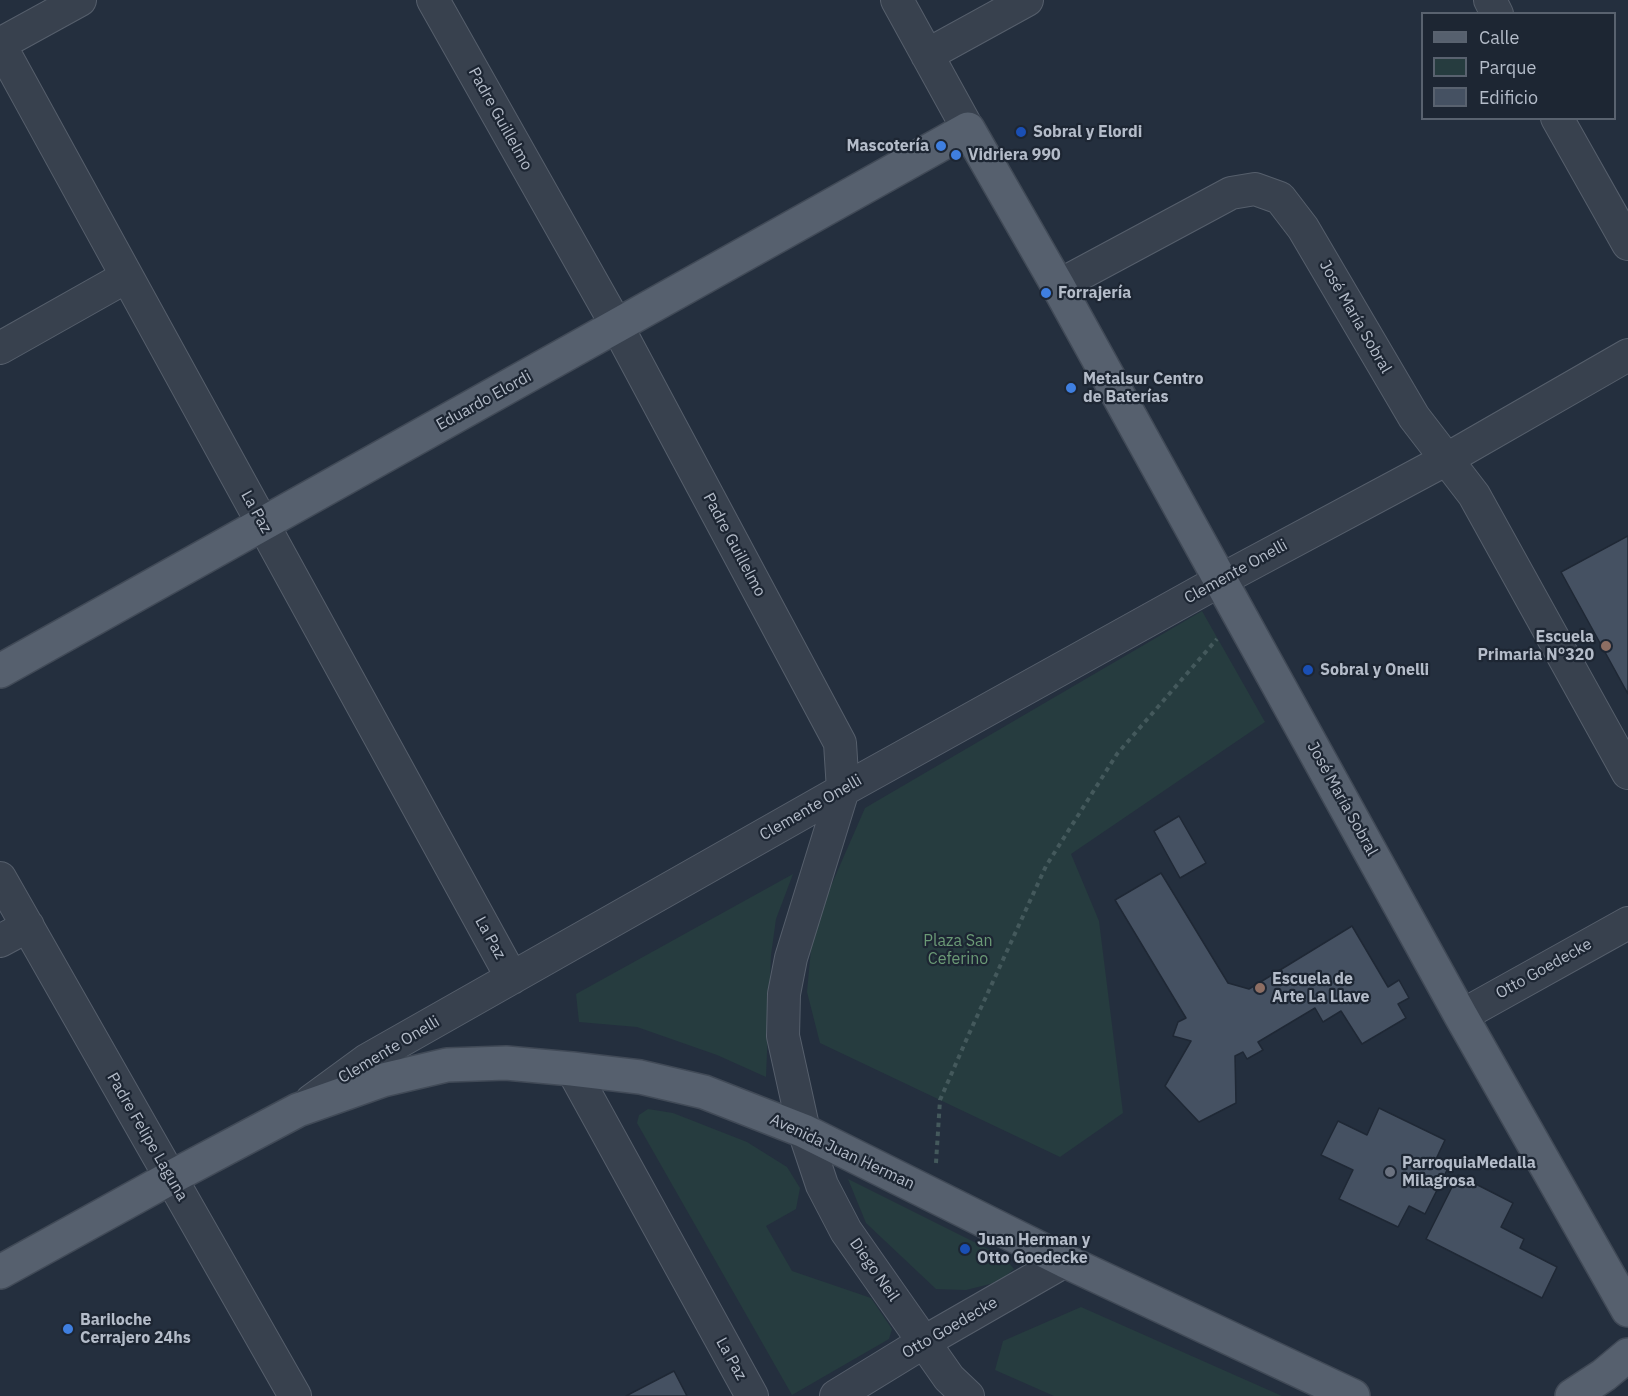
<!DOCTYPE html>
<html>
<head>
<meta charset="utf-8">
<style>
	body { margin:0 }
	#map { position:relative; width:1628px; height:1396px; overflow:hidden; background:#242f3e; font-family:"IBM Plex Sans",sans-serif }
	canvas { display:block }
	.legend { position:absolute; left:1421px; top:12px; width:195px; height:108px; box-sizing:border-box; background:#1d2633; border:2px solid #59626f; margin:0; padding:8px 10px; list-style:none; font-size:18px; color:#b4bcc9 }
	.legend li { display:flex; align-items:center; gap:12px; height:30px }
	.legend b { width:30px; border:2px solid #59626f }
</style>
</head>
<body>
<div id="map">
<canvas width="1628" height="1396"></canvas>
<ul class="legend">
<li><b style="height:8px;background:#56606e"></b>Calle</li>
<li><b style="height:16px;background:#263c3f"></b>Parque</li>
<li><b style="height:16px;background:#455162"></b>Edificio</li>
</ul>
</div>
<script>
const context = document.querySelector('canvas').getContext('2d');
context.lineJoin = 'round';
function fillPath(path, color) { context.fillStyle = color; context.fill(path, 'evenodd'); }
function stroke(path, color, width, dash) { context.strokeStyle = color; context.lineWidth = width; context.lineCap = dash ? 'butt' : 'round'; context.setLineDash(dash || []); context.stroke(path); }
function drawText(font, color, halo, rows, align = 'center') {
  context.font = font + ' "IBM Plex Sans",sans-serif'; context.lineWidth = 4.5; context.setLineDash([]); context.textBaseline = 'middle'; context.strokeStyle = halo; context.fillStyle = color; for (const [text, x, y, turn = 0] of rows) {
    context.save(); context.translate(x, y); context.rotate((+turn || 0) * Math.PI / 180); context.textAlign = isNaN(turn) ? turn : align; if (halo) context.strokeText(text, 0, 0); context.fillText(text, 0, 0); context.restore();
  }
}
fillPath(new Path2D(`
	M1202 611 1265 722 1071 854 1099 921 1123 1113 1060 1157 820 1043 807 992 813 927 865 808Z
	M793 874 776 919 771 955 766 1077 717 1055 637 1027 579 1022 576 994Z
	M648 1109 673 1113 747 1142 787 1167 800 1188 796 1209 766 1226 792 1271 871 1298 892 1329 889 1339 792 1395 637 1123 639 1115Z
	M848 1179 1004 1257 1014 1269 998 1282 966 1290 936 1289 866 1223Z
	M1081 1307 1282 1396H1054L995 1370 1003 1341Z`), '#263c3f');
const building = new Path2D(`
	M1628 536V694L1561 572Z
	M1179 816 1206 863 1180 878 1154 831Z
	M1161 873 1228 983 1249 989 1352 926 1388 987 1399 980 1409 998 1398 1004 1406 1018 1362 1044 1341 1011 1323 1022 1315 1008 1258 1042 1263 1050 1247 1059 1243 1052 1235 1056 1236 1103 1199 1122 1165 1086 1191 1041 1173 1036 1178 1022 1186 1018 1115 900Z
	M1379 1108 1445 1140 1436 1159 1449 1166 1425 1214 1409 1206 1398 1227 1339 1199 1353 1170 1321 1155 1338 1121 1367 1135Z
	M1458 1175 1513 1203 1501 1227 1524 1239 1520 1248 1557 1267 1542 1298 1426 1239Z
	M674 1371 687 1396H626Z`);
fillPath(building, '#455162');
stroke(building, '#1f2835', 1.5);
const minor = new Path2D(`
	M433 0 617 326 840 743 843 790 791 958 784 994 783 1036 804 1131 822 1185 846 1231 949 1378 968 1396
	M897 0 968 129
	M1490 0 1497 14
	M0 44 80 0
	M0 45 512 978
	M927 55 1027 0
	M1557 118 1628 244
	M1058 286 1231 193 1255 189 1280 198 1303 228 1414 417 1474 495 1628 773
	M0 348 126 277
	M0 878 295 1396
	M0 941 28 926
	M1461 1016 1628 923
	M572 1069 752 1396
	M311 1101 367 1060 843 790 1221 580 1447 459 1628 355
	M836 1396 924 1342 1065 1261`);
const primary = new Path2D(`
	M0 671 968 129 1058 286 1461 1016 1628 1310
	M0 1272 170 1178 298 1110 383 1080 447 1065 506 1063 572 1069 640 1077 704 1092 804 1131 1065 1261 1353 1396
	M1572 1396 1604 1375 1628 1355`);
stroke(minor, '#565f6c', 34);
stroke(primary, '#414a57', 36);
stroke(new Path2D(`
	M936 1163 940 1100 968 1036 1046 866 1117 754 1217 639`), '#44595c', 4, [4.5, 4.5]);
stroke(minor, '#38414e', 32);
stroke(primary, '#56606e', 33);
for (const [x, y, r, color] of [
	[1021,132,6,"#1a4fb4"],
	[941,146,6,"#3f7fe0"],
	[956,155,6,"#3f7fe0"],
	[1046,293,6,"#3f7fe0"],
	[1071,388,6,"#3f7fe0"],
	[1606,646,6,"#8d6e63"],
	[1308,670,6,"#1a4fb4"],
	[1260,988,6,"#8d6e63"],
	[1390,1172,6,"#6b7280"],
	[965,1249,6,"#1a4fb4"],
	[68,1329,6,"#3f7fe0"]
]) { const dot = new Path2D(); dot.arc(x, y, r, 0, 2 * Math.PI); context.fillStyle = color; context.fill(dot); stroke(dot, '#1d2633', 2); }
drawText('16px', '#b4bcc9', '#1d2633', [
	["Padre Guillelmo",500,119,61],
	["José María Sobral",1355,317,60],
	["Eduardo Elordi",484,401,-29],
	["La Paz",256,512,61],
	["Padre Guillelmo",734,545,62],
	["Clemente Onelli",1236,572,-29],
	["José María Sobral",1342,799,61],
	["Clemente Onelli",811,808,-30],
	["La Paz",490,938,61],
	["Otto Goedecke",1544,969,-29],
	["Clemente Onelli",389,1050,-31],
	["Padre Felipe Laguna",147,1137,60],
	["Avenida Juan Herman",842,1152,25],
	["Diego Neil",874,1270,55],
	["Otto Goedecke",950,1328,-30],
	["La Paz",731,1359,61]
]);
drawText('bold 16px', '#b4bcc9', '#1d2633', [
	["Sobral y Elordi",1033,132],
	["Mascotería",929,146,"right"],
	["Vidriera 990",968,155],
	["Forrajería",1058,293],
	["Metalsur Centro",1083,379],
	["de Baterías",1083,397],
	["Escuela",1594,637,"right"],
	["Primaria N°320",1594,655,"right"],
	["Sobral y Onelli",1320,670],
	["Escuela de",1272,979],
	["Arte La Llave",1272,997],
	["ParroquiaMedalla",1402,1163],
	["Milagrosa",1402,1181],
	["Juan Herman y",977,1240],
	["Otto Goedecke",977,1258],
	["Bariloche",80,1320],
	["Cerrajero 24hs",80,1338]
], 'left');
drawText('16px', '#6b9a76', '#1d2633', [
	["Plaza San",958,941],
	["Ceferino",958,959]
]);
</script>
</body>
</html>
